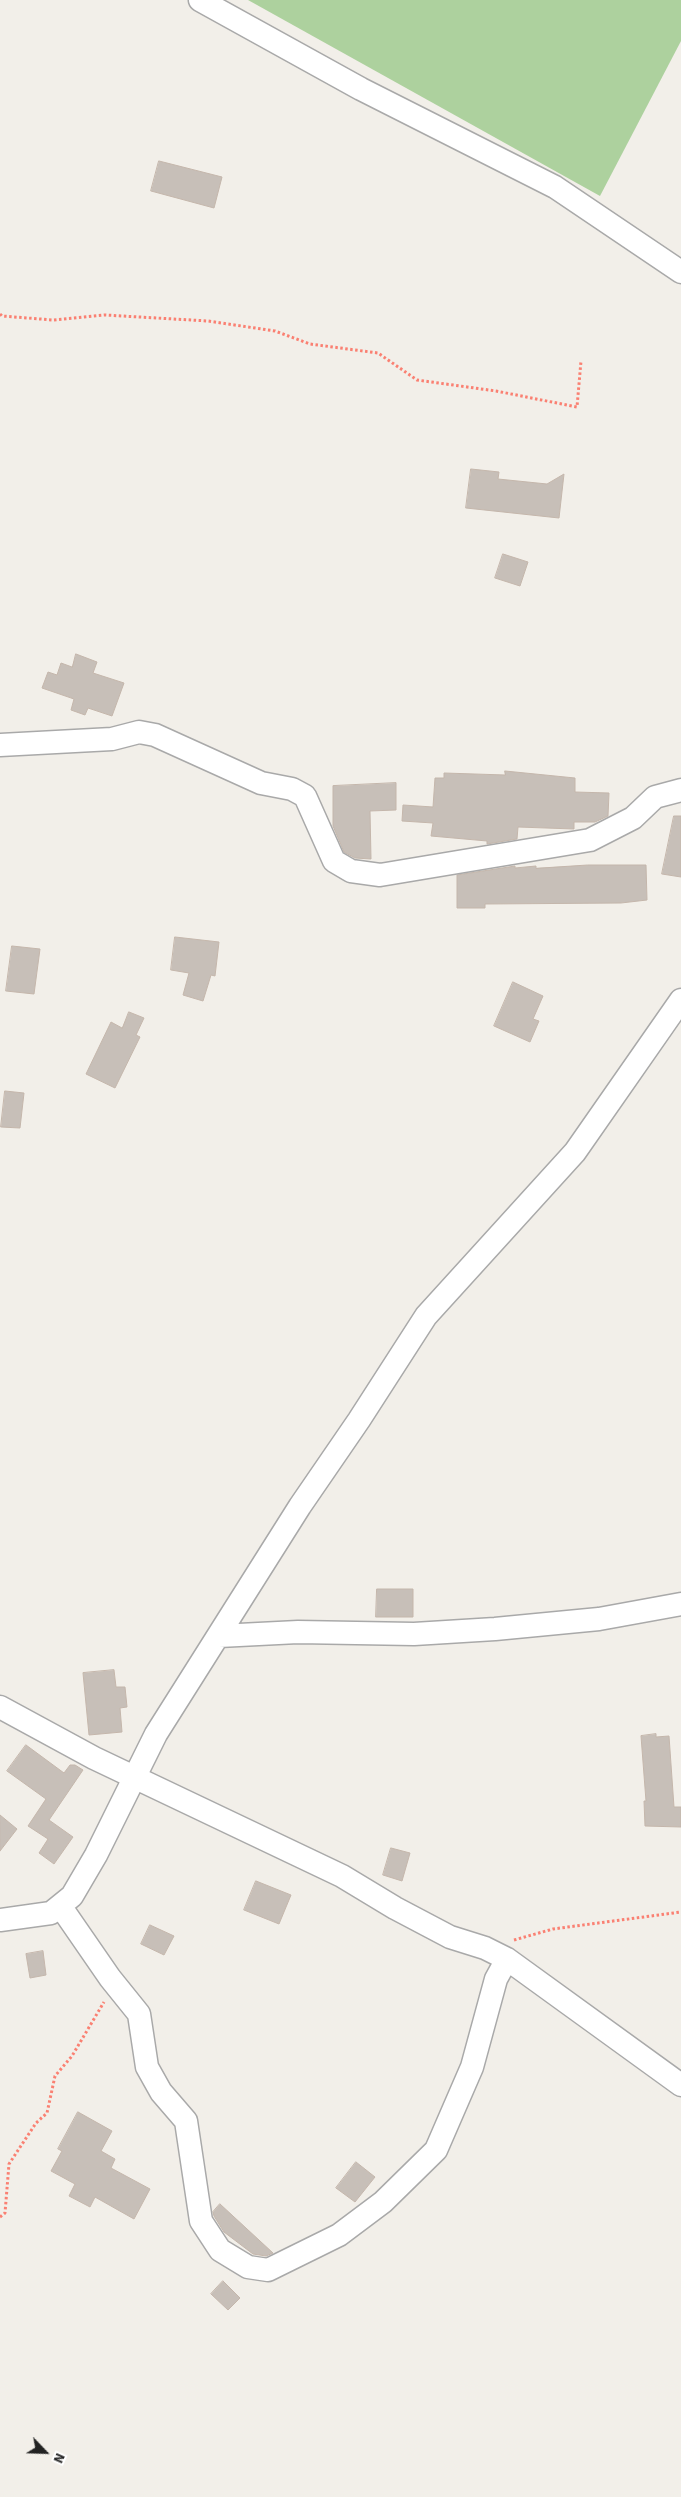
<!DOCTYPE html>
<html>
<head>
<meta charset="utf-8">
<style>
	body { margin:0 }
	#map { position:relative; width:681px; height:2497px; overflow:hidden; background:#f2efe9; font-family:"Source Sans 3",sans-serif }
	canvas { display:block }
	.north { position:absolute; left:20px; top:2427px; width:50px; height:50px; -webkit-text-stroke:4px #fff; paint-order:stroke; rotate:114deg; font-size:14px; font-weight:700; line-height:20px; text-align:center; color:#222 }
	.north::after { content:''; display:block; margin:auto; width:18px; height:22px; background:#222; clip-path:polygon(50% 0,100% 100%,50% 72%,0 100%) }
</style>
</head>
<body>
<div id="map">
<canvas width="681" height="2497"></canvas>
<div class="north">N</div>
</div>
<script>
const context = document.querySelector('canvas').getContext('2d');
context.lineJoin = 'round';
function fillPath(path, color) { context.fillStyle = color; context.fill(path, 'evenodd'); }
function stroke(path, color, width, dash) { context.strokeStyle = color; context.lineWidth = width; context.lineCap = dash ? 'butt' : 'round'; context.setLineDash(dash || []); context.stroke(path); }
fillPath(new Path2D(`
	M248 0H681V41L600 196Z`), '#add19e');
const building = new Path2D(`
	M159 161 222 177 214 208 151 191Z
	M471 469 499 472 498 479 547 484 564 474 559 518 466 508Z
	M503 554 528 562 520 586 495 578Z
	M76 654 97 662 93 673 124 683 112 716 88 708 85 715 71 710 74 699 42 688 48 672 57 675 61 663 72 667Z
	M505 771 575 778V792L609 793 608 816 595 822H574V829L518 827 517 839 487 844V841L431 836 433 823 402 821 403 805 433 807 435 778H444V773L505 775Z
	M396 783V810L370 811 371 859 355 858 344 852 333 826V786Z
	M674 816H681V877L662 874Z
	M588 865H646L647 900 621 903 485 904V908H457V875L515 866V868L536 866V868Z
	M175 937 219 942 215 976 211 975 203 1001 183 995 189 973 171 970Z
	M12 946 40 949 34 994 6 991Z
	M513 982 543 996 533 1019 539 1021 530 1042 494 1026Z
	M129 1012 144 1018 136 1035 140 1037 115 1088 86 1074 111 1022 122 1028Z
	M5 1091 24 1093 20 1128 1 1127Z
	M377 1589H413V1617H376Z
	M114 1670 116 1687H125L127 1707 120 1708 122 1732 89 1735 83 1673Z
	M656 1734V1737L669 1736 674 1807H681V1827L645 1826 644 1801H646L641 1736Z
	M26 1745 64 1773 70 1765H75L83 1770 49 1820 73 1837 54 1864 39 1853 48 1839 28 1826 46 1799 7 1771Z
	M0 1815 17 1829 0 1851Z
	M391 1848 410 1853 402 1881 383 1875Z
	M256 1881 291 1895 279 1924 244 1910Z
	M150 1925 174 1936 164 1955 141 1944Z
	M43 1951 46 1975 30 1978 26 1954Z
	M78 2112 112 2131 101 2151 115 2159 111 2168 150 2189 134 2219 95 2197 90 2207 69 2196 75 2184 51 2171 62 2151 58 2149Z
	M356 2162 375 2177 355 2202 336 2188Z
	M220 2204 273 2253 266 2256 253 2254 224 2232 214 2216 213 2212Z
	M223 2281 240 2298 228 2310 211 2294Z`);
fillPath(building, '#c7bfb8');
stroke(building, '#c4b6ab', 1);
const minor = new Path2D(`
	M200 0 361 89 555 187 681 272
	M0 745 112 739 139 732 155 735 261 783 292 789 305 796 334 861 351 871 380 875 590 840 633 818 655 797 681 790
	M219 1636 298 1632 414 1634 495 1629 599 1619 681 1604
	M0 1707 94 1758 342 1876 395 1908 450 1937 485 1948 507 1959 681 2085
	M61 1907 110 1978 139 2014 147 2067 161 2092 186 2121 201 2221 220 2250 248 2267 268 2270 339 2235 383 2202 436 2150 472 2067 496 1979 507 1959
	M0 1920 51 1913 72 1896 96 1855 156 1734 300 1506 359 1420 426 1316 575 1152 681 1000`);
stroke(minor, '#a9a9a9', 25);
stroke(new Path2D(`
	M0 314 2 316 53 320 105 315 208 321 275 331 310 344 378 353 417 380 496 391 577 407 581 361
	M514 1940 553 1929 681 1912
	M0 2217 5 2213 9 2164 36 2123 47 2113 55 2076 72 2056 104 2002`), '#fa8072', 3, [2.5, 2.5]);
stroke(minor, '#fff', 22);
</script>
</body>
</html>
